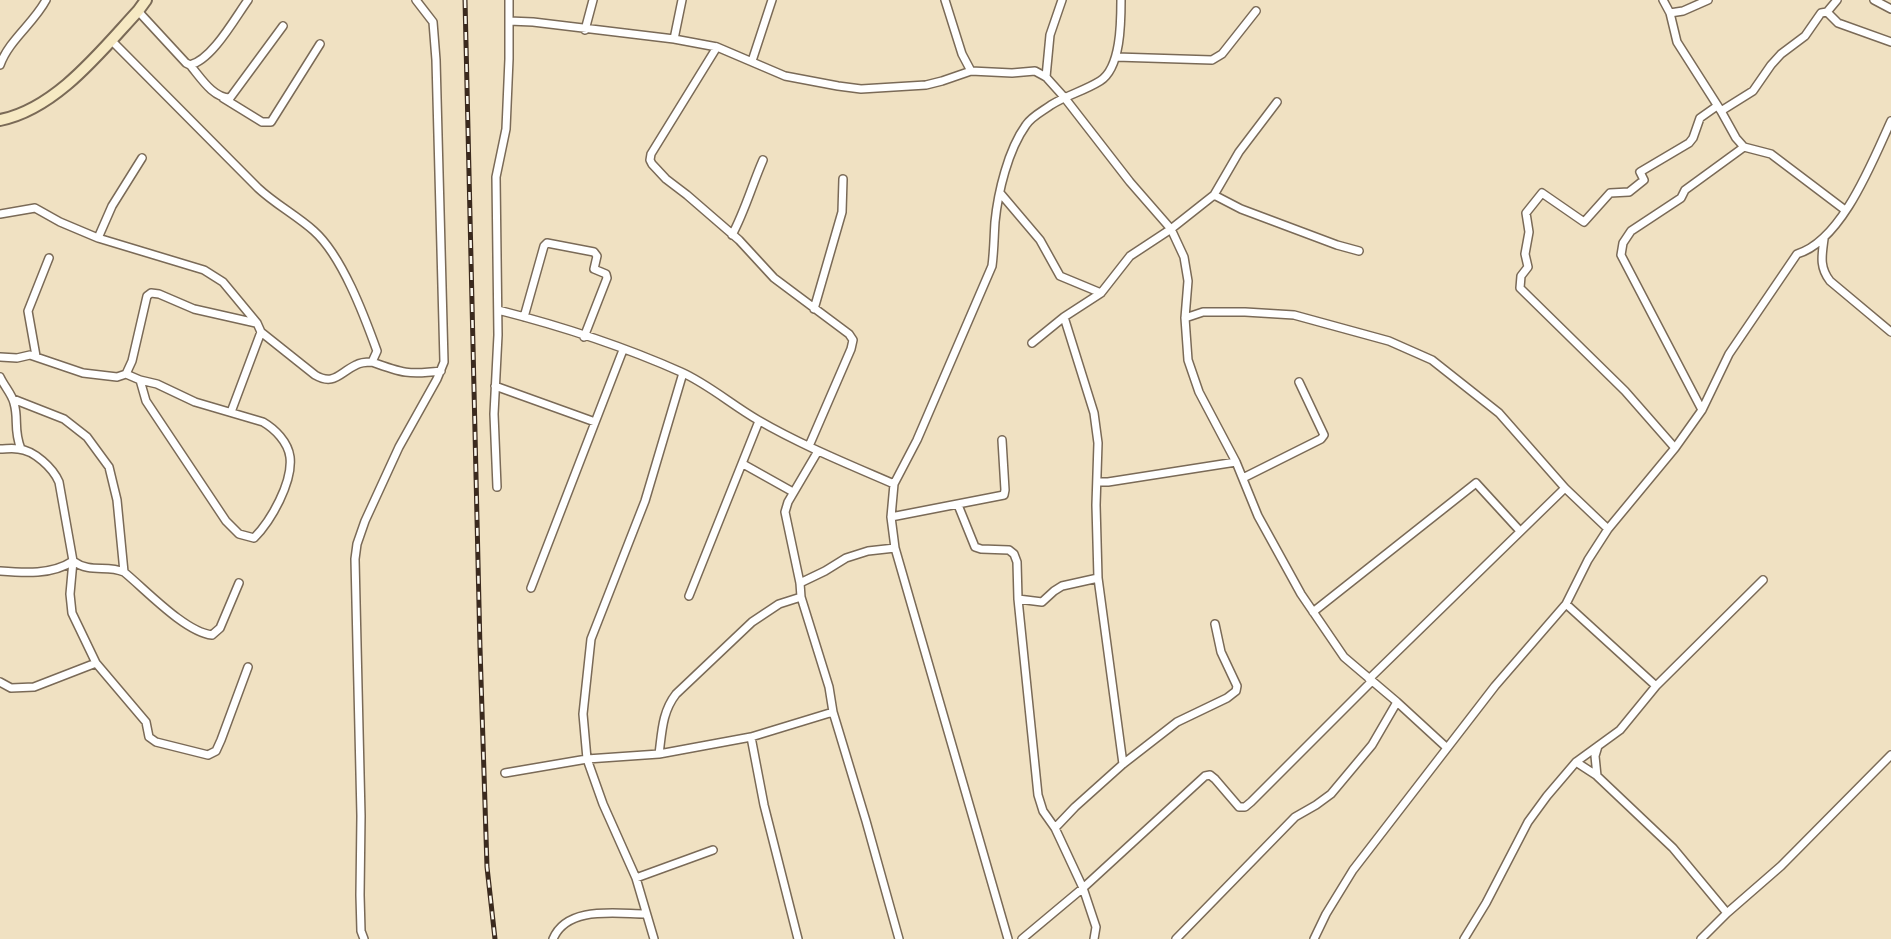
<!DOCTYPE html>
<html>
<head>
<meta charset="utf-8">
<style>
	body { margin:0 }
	canvas { display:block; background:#f0e1c2 }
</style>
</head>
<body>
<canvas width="1891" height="939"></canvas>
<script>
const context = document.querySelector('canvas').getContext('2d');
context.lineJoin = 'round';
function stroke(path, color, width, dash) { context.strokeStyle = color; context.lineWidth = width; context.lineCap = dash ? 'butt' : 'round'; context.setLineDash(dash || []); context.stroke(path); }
const street = new Path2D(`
	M945 0 962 54 971 71
	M1663 0 1670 13 1677 42 1721 111 1736 138 1744 147 1771 154 1845 210
	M1874 0 1891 9
	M138 11 186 63 190 65C212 60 235 18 248 0
	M1827 12 1838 23 1891 42
	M1670 13 1683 11 1708 0
	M509 21 533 22 674 39 717 47 785 76 838 86 861 89 926 85 942 81 971 71 1012 73 1035 71 1046 77 1064 97 1130 182 1171 229 1184 257 1188 281 1185 318 1188 360 1199 392 1236 462 1258 516 1301 594 1344 657 1397 702 1446 747
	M585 30 593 0
	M674 39 682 0
	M717 47 651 154 650 160 652 164 666 179 687 195 739 240 774 278 849 334 853 340 851 349 809 446
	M1116 57 1212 60 1222 54 1256 11
	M752 61 772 0
	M0 65C9 40 34 23 46 0
	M190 65C201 78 213 98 230 98L283 26
	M1046 77 1050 35 1062 0
	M223 98 262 122H271L320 44
	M1721 111 1753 91 1771 65 1781 54 1805 36 1821 13 1827 12 1837 0
	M1001 194 1040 240 1060 276 1101 293
	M1214 195 1241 209 1337 245 1359 251
	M0 214 35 208 60 222 98 238 204 270 223 282 257 323 261 332 315 375C334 386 339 373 356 365 361 362 367 362 372 362L377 351C364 315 342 256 314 231 296 215 275 204 258 188L111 40
	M732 235C745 211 752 185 763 160
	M98 238 112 206 142 158
	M1824 239C1822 255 1819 267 1830 281L1891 332
	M814 309 842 212 843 179
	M498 310C557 325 625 347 681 372 708 384 732 405 758 420 801 445 848 464 894 484
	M524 317 544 246 547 243 594 252 597 256 594 269 606 274 607 278 584 337
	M1064 317 1094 413 1098 443 1096 505 1098 578 1123 764
	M1185 318 1203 312H1245L1294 315 1389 341 1432 360 1499 413 1565 488 1608 529
	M1032 343 1064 317 1101 293 1130 256 1171 229 1214 195 1239 152 1277 102
	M36 356 28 311 49 258
	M0 357 17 358 30 355 83 373 117 377 126 374 140 380 157 384 195 402 263 422C275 429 288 442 290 457 293 482 271 521 254 538L239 534 226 521 146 401 140 380
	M372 362C402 373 409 375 441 371
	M126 374 132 361 147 296 151 293 159 294 194 309 256 323
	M0 377C4 386 12 394 14 403 19 420 13 429 21 449
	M495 386 595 422
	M13 399 64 419 87 437 109 467 117 500 124 572
	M1702 410 1621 255 1623 243 1631 231 1681 198 1685 190 1744 147
	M231 412 261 332
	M1675 448 1625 391 1520 288 1521 276 1528 267 1525 254 1529 232 1526 213 1542 193 1584 222 1610 193 1629 192 1644 180 1640 172 1689 143 1693 138 1700 118 1717 106
	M0 449C6 449 12 448 18 449 34 450 53 468 59 482L73 561 70 594 72 613 96 663 34 687 11 688 0 682
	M818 451 788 502 785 512 800 583 801 597 829 687 833 712 866 821 899 939
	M743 464 793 492
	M1243 478 1321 439 1324 435 1299 382
	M1098 482H1108L1236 462
	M497 487 494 414 498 335 496 177 506 129 509 59V0
	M958 505 975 547 981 549 1009 550 1014 554 1017 562 1018 599 1038 795 1043 811 1055 828 1083 888 1096 927 1094 939
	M891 517 1004 495 1005 490 1002 440
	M73 561C91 574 106 564 124 572 146 590 185 632 212 635L220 628 239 583
	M0 571C24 573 52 575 73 561
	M800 583 825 571 846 558 868 551 895 548
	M531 588 623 350
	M689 596 759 421
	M1018 599 1042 602 1054 591 1062 586 1098 578
	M1566 604 1656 686
	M1313 612 1476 483 1520 531
	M96 663 146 722 149 737 156 742 208 755 216 751 221 740 248 667
	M1369 679 1565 488
	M1598 746 1595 756 1597 776 1673 848 1727 913
	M659 754C662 732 662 712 676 694L752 622 779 604 801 597
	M1576 762 1596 775
	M505 773 587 759 659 754 751 737
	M1055 828 1075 807 1123 764 1177 722 1227 698 1236 691 1237 686 1221 652 1215 624
	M636 878 713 850
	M364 939 361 931 360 895 361 816 355 559 357 544 365 521 399 447 437 379 444 362 436 60 433 22 416 0
	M553 939C567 905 617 914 646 914
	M654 939 636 878 603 804 587 759 583 714 591 639 645 501 683 373
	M798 939 764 805 751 737 833 712
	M1008 939 895 548 891 517 894 484 917 440 992 266C994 251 994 237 995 222 998 192 1008 150 1026 125 1032 116 1043 111 1051 105 1067 95 1084 91 1100 81 1121 68 1121 22 1121 0
	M1022 939 1083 888 1205 776 1210 775 1215 779 1239 807H1245L1251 802 1372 681
	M1176 939 1295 817 1316 805 1331 794 1372 745 1397 702
	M1314 939 1326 914 1353 870 1495 686 1566 604 1588 560 1608 529 1675 448 1702 410 1729 354 1797 254C1842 241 1873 160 1891 121
	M1464 939 1486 903 1528 822 1547 796 1576 762 1620 730 1656 686 1763 580
	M1701 939 1727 913 1781 866 1891 755`);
const secondary = new Path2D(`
	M0 120C56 109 101 51 138 11L146 0`);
stroke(street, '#7a6a57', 10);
stroke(secondary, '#7a6a57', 14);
stroke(street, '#fff', 7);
stroke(secondary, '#f6e9c3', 10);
const rail = new Path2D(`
	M465 0 480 648 487 867 495 939`);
stroke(rail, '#3b2a1e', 5);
stroke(rail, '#fbf7ec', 2.5, [8]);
</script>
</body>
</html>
